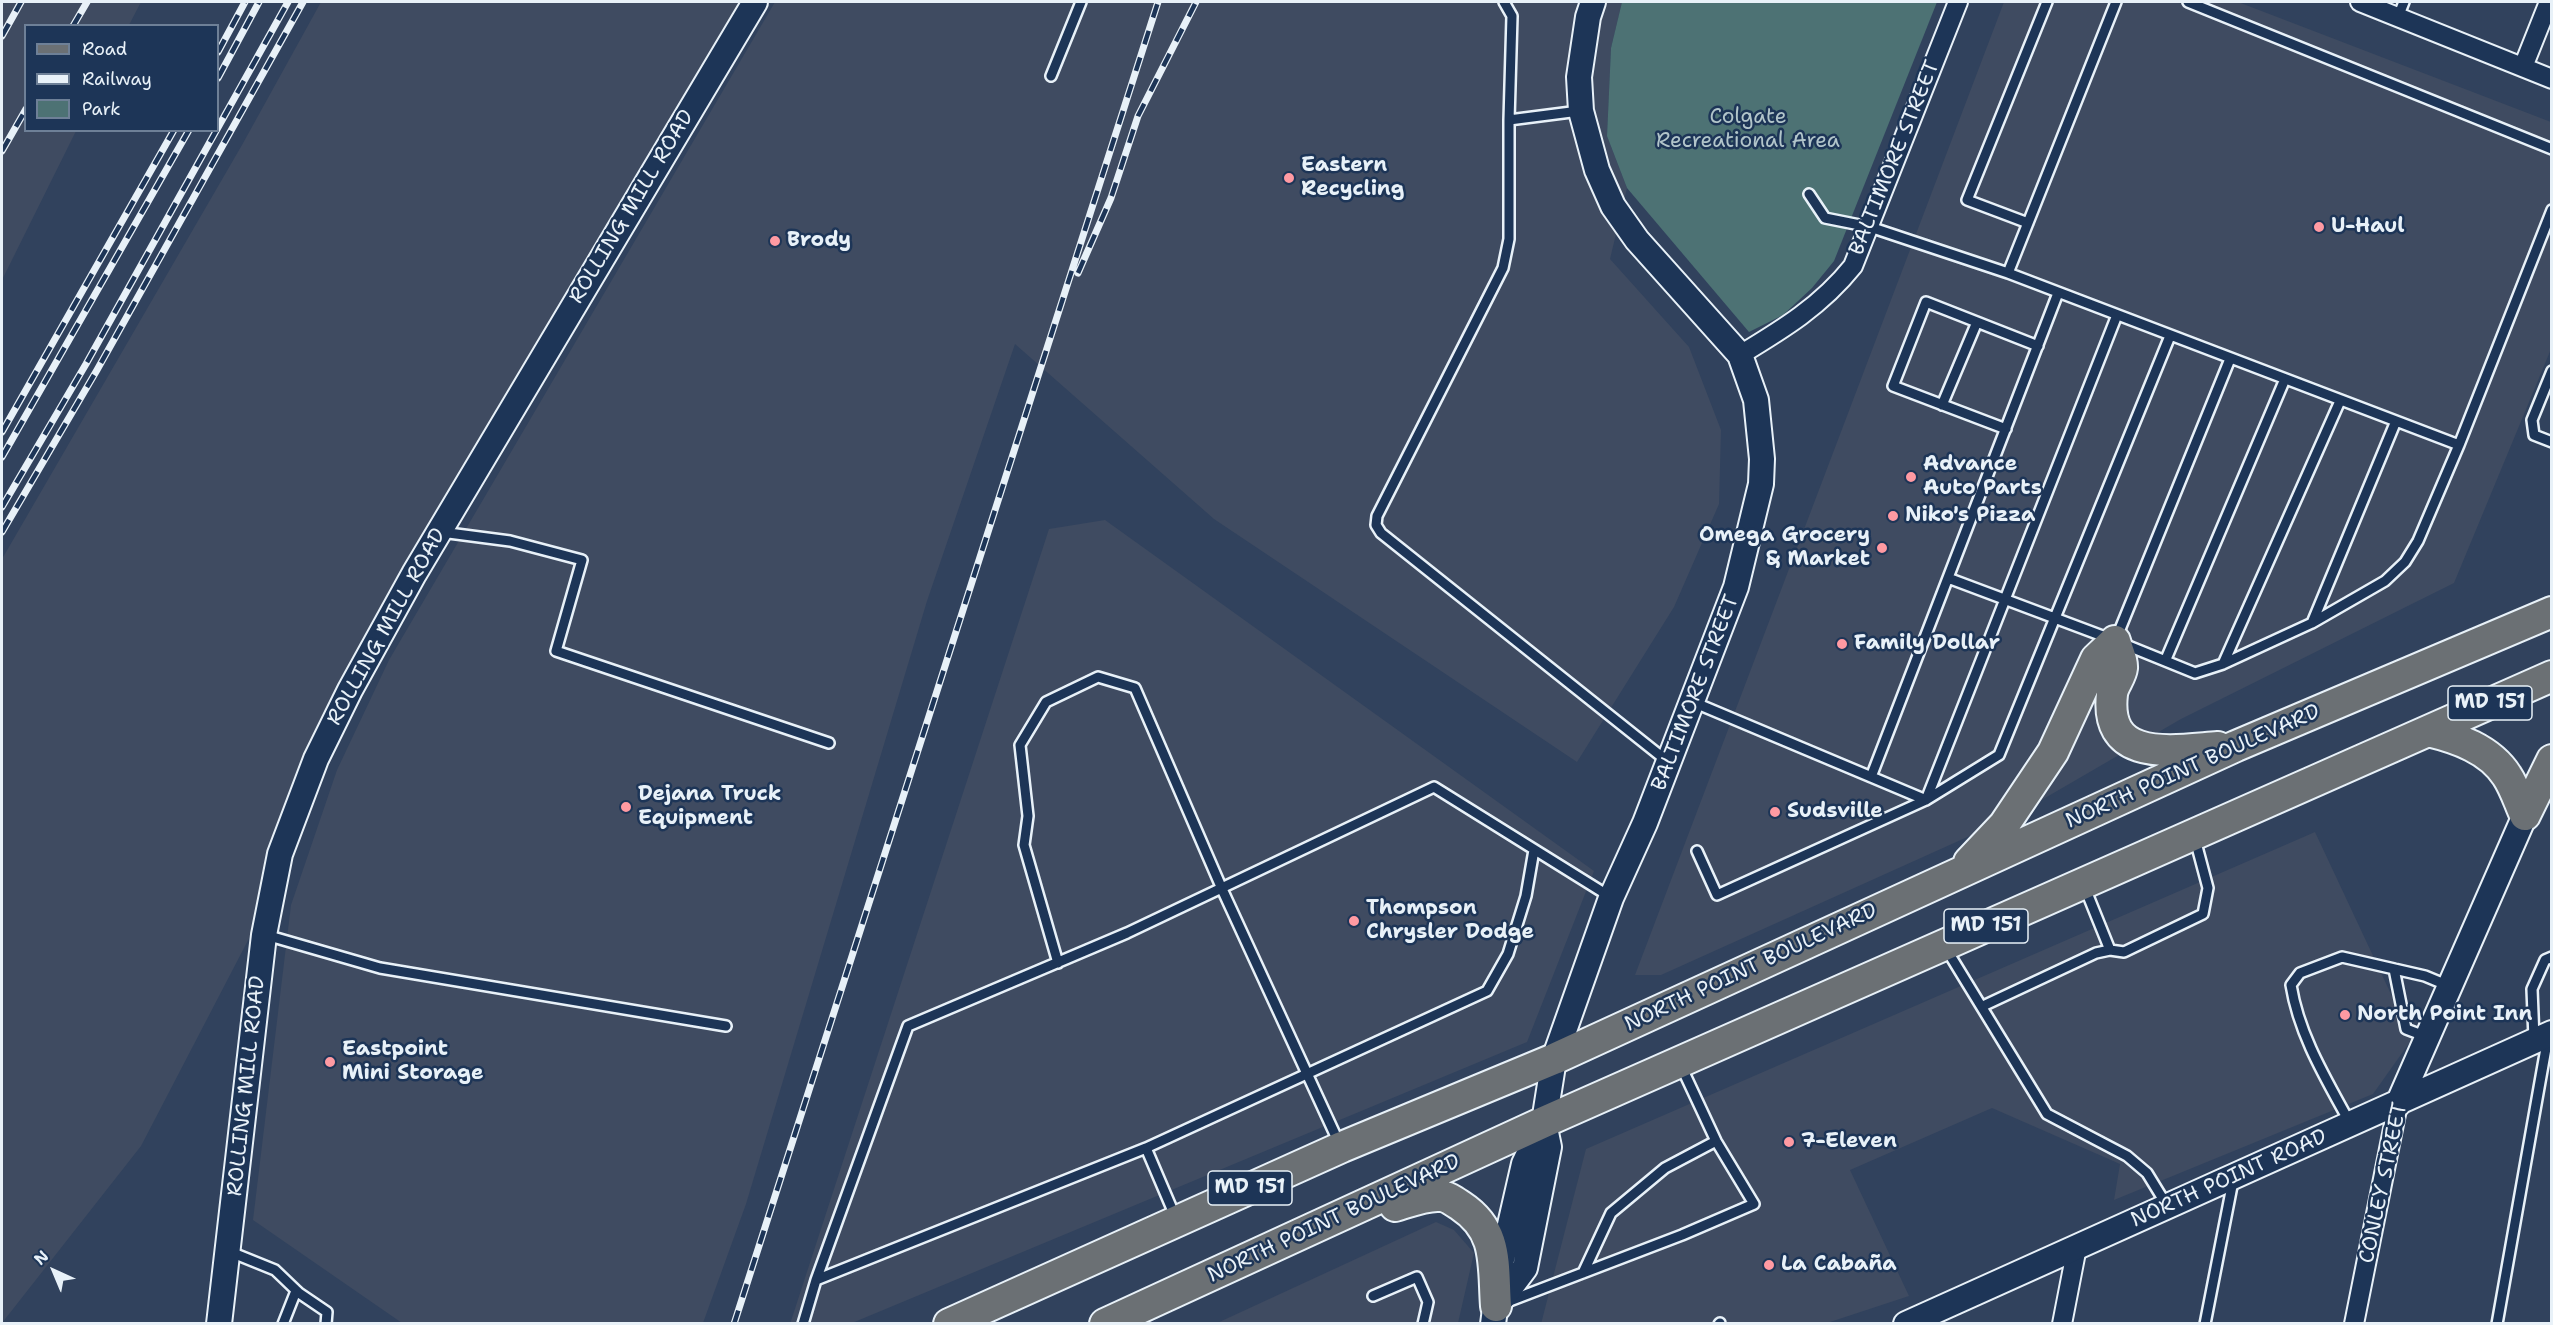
<!DOCTYPE html>
<html>
<head>
<meta charset="utf-8">
<style>
	body { margin:0 }
	#map { position:relative; width:2553px; height:1325px; overflow:hidden; background:#31425d; font-family:"Shantell Sans",sans-serif }
	canvas { display:block }
	.frame { position:absolute; inset:0; border:3px solid #e8f1f8; pointer-events:none }
	.legend { position:absolute; left:24px; top:24px; width:195px; height:108px; box-sizing:border-box; background:#1d3557; border:2px solid #6e8097; margin:0; padding:8px 10px; list-style:none; font-size:18px; color:#e8f1f8 }
	.legend li { display:flex; align-items:center; gap:12px; height:30px }
	.legend b { width:30px; border:2px solid #6e8097 }
	.north { position:absolute; left:24px; top:1241px; width:60px; height:60px; -webkit-text-stroke:4px #1d3557; paint-order:stroke; rotate:316deg; font-size:16px; font-weight:700; line-height:24px; text-align:center; color:#e8f1f8 }
	.north::after { content:''; display:block; margin:auto; width:21px; height:27px; background:#e8f1f8; clip-path:polygon(50% 0,100% 100%,50% 72%,0 100%) }
</style>
</head>
<body>
<div id="map">
<canvas width="2553" height="1325"></canvas>
<div class="frame"></div>
<ul class="legend">
<li><b style="height:8px;background:#6b7074"></b>Road</li>
<li><b style="height:8px;background:#e8f1f8"></b>Railway</li>
<li><b style="height:16px;background:#4d7274"></b>Park</li>
</ul>
<div class="north">N</div>
</div>
<script>
const context = document.querySelector('canvas').getContext('2d');
context.lineJoin = 'round';
function fillPath(path, color) { context.fillStyle = color; context.fill(path, 'evenodd'); }
function stroke(path, color, width, dash) { context.strokeStyle = color; context.lineWidth = width; context.lineCap = dash ? 'butt' : 'round'; context.setLineDash(dash || []); context.stroke(path); }
function drawText(font, color, halo, rows, align = 'center') {
  context.font = font + ' "Shantell Sans",sans-serif'; context.lineWidth = 5; context.setLineDash([]); context.textBaseline = 'middle'; context.strokeStyle = halo; context.fillStyle = color; for (const [text, x, y, turn = 0] of rows) {
    context.save(); context.translate(x, y); context.rotate((+turn || 0) * Math.PI / 180); context.textAlign = isNaN(turn) ? turn : align; if (halo) context.strokeText(text, 0, 0); context.fillText(text, 0, 0); context.restore();
  }
}
fillPath(new Path2D(`
	M2 2H141L129 25 26 26V130L76 131 2 280Z
	M321 2H742L405 567 347 669 317 730 293 786 257 923 141 1146 2 1323V559L242 145Z
	M775 2H1622L1611 48 1607 136 1627 188 1610 259 1689 347 1721 430 1719 504 1674 607 1577 762 1214 519 1015 344 927 601 746 1204 703 1323H402L253 1220 291 905 337 770 389 660Z
	M2004 2H2238L2551 122V349L2454 583 2181 719 2014 816 1661 975H1635Z
	M1105 520 1594 871 1527 1042 852 1323 790 1324 1049 529Z
	M2315 832 2412 1039 2373 1094 2114 1200 2120 1164 1992 1108 1850 1170 1909 1296 1827 1323 1541 1324 1586 1149Z
	M1436 1222 1454 1230 1474 1253 1458 1323 1215 1324Z`), '#3f4b61');
fillPath(new Path2D(`
	M1622 2H1937L1834 261 1812 288 1783 315 1749 332 1627 188 1607 136 1611 48Z`), '#4d7274');
const service = new Path2D(`
	M1504 2 1512 16 1509 120 1579 111
	M2188 2 2552 149
	M2398 17 2404 2
	M1051 76 1081 2
	M1509 120V239L1503 268 1377 516 1376 525 1381 533 1667 761
	M1809 194 1825 218 1870 227 2008 273 2459 445
	M2028 223 1967 200 2047 2
	M2008 273 2116 2
	M2552 371 2532 420 2534 435 2552 442
	M1942 405 1977 322
	M2006 429 1893 386 1926 302 2038 346
	M441 532 510 541 582 560 556 651 829 743
	M1948 578 2108 638
	M2312 623 2396 421
	M2116 639 2230 359
	M2121 643 2195 673 2223 664 2312 623 2385 581 2405 562 2418 541 2459 445 2552 210
	M2166 659 2285 379
	M2223 664 2340 401
	M1693 702 1926 800
	M1871 777 2058 293
	M1926 800 2117 315
	M1697 851 1717 895 1926 800 1999 755 2170 336
	M2085 888 2110 950
	M266 935 380 968 726 1026
	M1945 947 2047 1114 2127 1156 2147 1173 2166 1204
	M1058 963 1024 845 1028 816 1020 745 1046 702 1098 677 1135 688 1222 889 1339 1143
	M2394 969 2406 1029 2427 1037
	M1983 1006 2096 953 2110 950 2124 952 2203 914 2208 888 2195 839
	M2534 1039 2532 989 2545 960 2552 957
	M2350 1123C2326 1079 2299 1035 2291 985L2300 973 2342 957 2425 976 2449 986
	M1146 1148 1487 991 1508 954 1526 896 1534 850
	M228 1251 275 1270 299 1293 327 1312 326 1324
	M1583 1273 1611 1213 1665 1168 1716 1141
	M816 1280 1146 1148 1175 1216
	M1373 1296 1417 1277 1428 1302 1423 1324
	M1507 1302 1682 1235 1754 1204 1716 1141 1681 1066
	M283 1324 296 1291
	M803 1324 816 1280 908 1026 1127 933 1434 787 1609 896
	M1719 1324 1720 1323
	M2205 1324 2233 1181
	M2497 1324 2548 1037`);
const minor = new Path2D(`
	M2360 2 2552 79
	M2523 67 2549 2
	M1740 355C1783 329 1821 306 1853 266L1958 2
	M2062 1324 2077 1247
	M2354 1324 2398 1104`);
const tertiary = new Path2D(`
	M2398 1104 2525 815
	M1498 1304 1525 1268 1549 1147 1544 1123
	M219 1324 264 935 280 854 316 759 350 690 414 574 755 2
	M1493 1324 1501 1264 1524 1164 1544 1122 1554 1059 1611 898 1645 823 1736 587 1761 484 1762 459 1756 400 1740 355 1637 240 1613 206 1597 170 1581 111 1579 77 1588 17 1593 2
	M1906 1324 2552 1033`);
const primary = new Path2D(`
	M2428 731C2457 738 2490 749 2507 776 2515 788 2519 802 2525 815
	M2525 815 2552 760
	M1969 862 2004 825 2053 752 2096 659 2115 641C2117 649 2123 660 2122 668 2121 677 2113 685 2112 694 2104 764 2174 750 2218 747
	M1395 1206C1409 1202 1425 1195 1440 1196 1447 1196 1455 1202 1461 1206 1499 1231 1493 1265 1496 1306
	M949 1324 1342 1147 1554 1059 2236 746 2552 612
	M1105 1324 1544 1122 2552 676`);
stroke(service, '#e8f1f8', 14);
stroke(minor, '#e8f1f8', 22);
stroke(tertiary, '#e8f1f8', 28);
stroke(primary, '#e8f1f8', 34);
stroke(service, '#1d3557', 9);
stroke(minor, '#1d3557', 18);
stroke(tertiary, '#1d3557', 24);
stroke(primary, '#6b7074', 30);
const rail = new Path2D(`
	M73 26 87 2
	M2 36 21 2
	M218 52 245 2
	M218 78 259 2
	M2 151 26 109
	M1078 273 1111 198 1138 116 1196 2
	M2 432 174 130
	M2 457 189 130
	M2 507 86 364 288 2
	M2 532 97 370 303 2
	M734 1324 1158 2`);
stroke(rail, '#e8f1f8', 7);
stroke(rail, '#1d3557', 4.5, [14]);
for (const [x, y, r, color] of [
	[1289,178,6,"#ff9aa2"],
	[2319,227,6,"#ff9aa2"],
	[775,241,6,"#ff9aa2"],
	[1911,477,6,"#ff9aa2"],
	[1893,516,6,"#ff9aa2"],
	[1882,548,6,"#ff9aa2"],
	[1842,644,6,"#ff9aa2"],
	[626,807,6,"#ff9aa2"],
	[1775,812,6,"#ff9aa2"],
	[1354,921,6,"#ff9aa2"],
	[2345,1015,6,"#ff9aa2"],
	[330,1062,6,"#ff9aa2"],
	[1789,1142,6,"#ff9aa2"],
	[1769,1265,6,"#ff9aa2"]
]) { const dot = new Path2D(); dot.arc(x, y, r, 0, 2 * Math.PI); context.fillStyle = color; context.fill(dot); stroke(dot, '#1d3557', 2); }
for (const [x, y, w] of [
	[2490,703,84],
	[1986,926,84],
	[1250,1188,84]
]) { const box = new Path2D(); box.roundRect(x - w / 2, y - 17, w, 34, 4.5); context.fillStyle = '#1d3557'; context.fill(box); stroke(box, '#e8f1f8', 1.5); }
drawText('bold 20px', '#e8f1f8', null, [
	["MD 151",2490,703],
	["MD 151",1986,926],
	["MD 151",1250,1188]
]);
drawText('21px', '#b2c5ca', '#1d3557', [
	["Colgate",1748,118],
	["Recreational Area",1748,142]
]);
drawText('21px', '#e8f1f8', '#1d3557', [
	["BALTIMORE STREET",1895,158,-68],
	["ROLLING MILL ROAD",632,207,-59],
	["ROLLING MILL ROAD",387,627,-61],
	["BALTIMORE STREET",1696,693,-69],
	["NORTH POINT BOULEVARD",2193,767,-24],
	["NORTH POINT BOULEVARD",1751,968,-25],
	["ROLLING MILL ROAD",247,1086,-84],
	["NORTH POINT ROAD",2229,1179,-24],
	["CONLEY STREET",2384,1183,-78],
	["NORTH POINT BOULEVARD",1334,1219,-25]
]);
drawText('bold 21px', '#e8f1f8', '#1d3557', [
	["Eastern",1301,166],
	["Recycling",1301,190],
	["U-Haul",2331,227],
	["Brody",787,241],
	["Advance",1923,465],
	["Auto Parts",1923,489],
	["Niko's Pizza",1905,516],
	["Omega Grocery",1870,536,"right"],
	["& Market",1870,560,"right"],
	["Family Dollar",1854,644],
	["Dejana Truck",638,795],
	["Equipment",638,819],
	["Sudsville",1787,812],
	["Thompson",1366,909],
	["Chrysler Dodge",1366,933],
	["North Point Inn",2357,1015],
	["Eastpoint",342,1050],
	["Mini Storage",342,1074],
	["7-Eleven",1801,1142],
	["La Cabaña",1781,1265]
], 'left');
</script>
</body>
</html>
